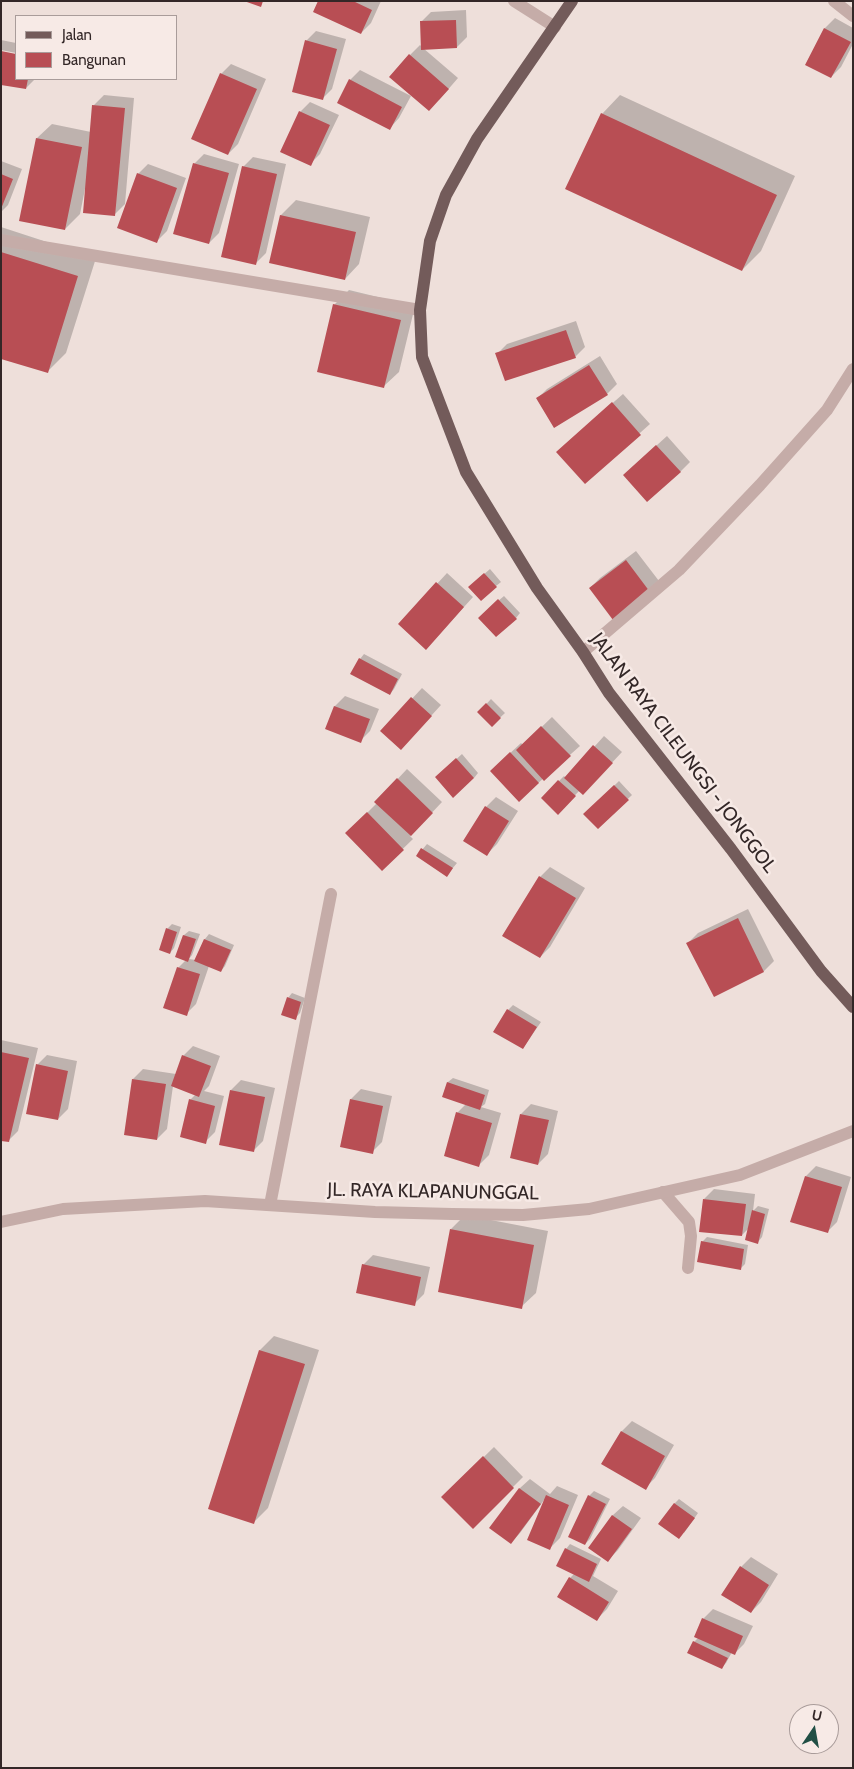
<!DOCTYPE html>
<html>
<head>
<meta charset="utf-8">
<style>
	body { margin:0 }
	#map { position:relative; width:854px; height:1769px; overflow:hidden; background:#eedfda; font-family:Cabin,sans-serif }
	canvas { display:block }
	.frame { position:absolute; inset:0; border:2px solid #332727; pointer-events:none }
	.legend { position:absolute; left:15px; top:15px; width:162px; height:65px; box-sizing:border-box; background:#f7eae6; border:1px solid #a99c9a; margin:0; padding:6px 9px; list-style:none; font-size:15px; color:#332727 }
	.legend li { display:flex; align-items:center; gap:10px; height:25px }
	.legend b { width:25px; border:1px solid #a99c9a }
	.north { position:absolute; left:789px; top:1704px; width:50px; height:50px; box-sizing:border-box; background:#f7eae6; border:1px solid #a99c9a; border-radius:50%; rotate:12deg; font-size:14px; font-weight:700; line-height:20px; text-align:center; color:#332727 }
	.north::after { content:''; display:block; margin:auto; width:18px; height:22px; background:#214f45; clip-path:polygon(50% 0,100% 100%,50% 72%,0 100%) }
</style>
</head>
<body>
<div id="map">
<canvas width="854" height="1769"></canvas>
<div class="frame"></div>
<ul class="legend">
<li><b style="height:6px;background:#735b5a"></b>Jalan</li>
<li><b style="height:14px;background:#b84e54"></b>Bangunan</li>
</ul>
<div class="north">U</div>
</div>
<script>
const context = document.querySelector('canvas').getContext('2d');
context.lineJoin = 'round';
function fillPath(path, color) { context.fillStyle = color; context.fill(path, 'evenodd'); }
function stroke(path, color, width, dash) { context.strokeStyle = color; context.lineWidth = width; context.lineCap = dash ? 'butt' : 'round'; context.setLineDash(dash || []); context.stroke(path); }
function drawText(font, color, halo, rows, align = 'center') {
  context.font = font + ' Cabin,sans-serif'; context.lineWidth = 5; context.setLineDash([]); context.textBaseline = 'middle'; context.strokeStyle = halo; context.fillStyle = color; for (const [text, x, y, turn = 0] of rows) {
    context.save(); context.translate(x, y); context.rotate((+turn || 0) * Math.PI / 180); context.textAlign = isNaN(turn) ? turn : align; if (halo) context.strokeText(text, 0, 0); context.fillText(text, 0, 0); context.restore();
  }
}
fillPath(new Path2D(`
	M319 1H381L371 23 361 33Z
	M466 10 467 37 457 47 423 48 458 78 439 100 410 55 420 45 423 48 421 22 431 12Z
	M835 18 853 28V44L841 67 831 77 806 64 825 28Z
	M316 31 346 39 332 89 322 99 306 41Z
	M1 40 16 43V53L1 50Z
	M1 53 16 55V79H35L26 88 1 84Z
	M231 64 266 79 238 144 228 154 221 74Z
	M360 70 411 96 399 118 390 128 350 80Z
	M104 95 134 98 125 204 115 214 85 189 80 214 65 229 37 138 52 124 91 132 94 105Z
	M620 95 795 176 761 251 742 270 602 114Z
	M310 102 339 115 320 154 310 164 300 112Z
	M204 154 239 164 219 233 209 243 194 164Z
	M253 157 286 164 266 253 256 263 243 167Z
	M1 161 22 169 8 205 1 212Z
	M148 164 186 178 167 231 157 241 138 174Z
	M296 200 370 217 359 264 345 279 270 262 281 215Z
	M1 227 96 258 66 353 47 372 1 357Z
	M349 290 415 306 399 372 384 386 334 305Z
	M576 321 585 347 575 357 497 354 507 344Z
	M600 356 617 384 607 394 555 427 537 399 547 389Z
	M623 394 650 424 585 482 568 442Z
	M667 436 690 462 680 472 624 475Z
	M636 551 659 581 649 591 590 588 600 578Z
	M490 569 501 582 496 586 475 582Z
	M447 573 473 597 436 638 400 624Z
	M504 596 520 613 516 618 484 613Z
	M364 654 402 674 394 689 390 694 360 659Z
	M422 688 441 705 411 738 382 731Z
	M345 696 379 709 370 731 360 741 327 729 335 706Z
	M491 699 505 713 492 725 479 712Z
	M552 717 580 746 519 800 491 771 521 743 523 745Z
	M604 736 622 752 593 783 580 790 558 813 542 798 564 776 566 778Z
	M462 754 478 773 474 778 441 773Z
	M407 769 442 802 410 836 413 839 382 869 347 833 377 803 376 802Z
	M619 781 632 795 598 827 585 814Z
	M496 797 518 811 497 844 487 854 486 807Z
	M427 844 457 863 447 875 417 856Z
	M550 867 585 888 550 947 540 957V877Z
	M748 909 774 961 764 971 714 995 688 943 698 933Z
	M172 924 181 927 174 948 170 953 167 929Z
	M189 931 200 934 192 955 189 959 196 960 205 939 209 934 234 945 225 966 221 971 209 966 196 1004 186 1014 178 968 186 960 177 957 184 935Z
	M292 993 305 998 300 1013 295 1018 288 998Z
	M513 1005 541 1022 523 1048 508 1010Z
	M1 1040 38 1048 18 1131 8 1141 1 1139Z
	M193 1046 220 1056 209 1086 204 1091 224 1096 215 1132 205 1142 190 1100 196 1094 173 1086 167 1129 157 1139 133 1079 143 1069 176 1074 183 1056Z
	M47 1055 77 1061 68 1109 58 1119 37 1065Z
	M453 1078 489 1090 485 1104 481 1107 501 1113 489 1155 479 1165 457 1113 466 1104 444 1096 448 1082Z
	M241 1080 275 1088 263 1141 253 1151 231 1090Z
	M361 1089 392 1096 382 1142 372 1152 351 1099Z
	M531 1104 558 1111 548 1154 538 1164 521 1114Z
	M816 1166 851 1177 837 1222 827 1232 806 1176Z
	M714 1189 755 1194 753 1211 758 1206 769 1209 762 1237 758 1242 749 1228 742 1235 704 1199Z
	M465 1215 548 1231 536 1293 521 1307 451 1229Z
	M707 1237 748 1245 745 1264 740 1269 702 1242Z
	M373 1255 430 1267 424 1294 414 1304 363 1265Z
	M274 1336 319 1350 268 1508 253 1523 260 1350Z
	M632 1421 674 1445 655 1478 645 1488 603 1464 622 1431Z
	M494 1447 523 1477 473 1527 443 1497Z
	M530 1479 550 1494 557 1486 578 1495 560 1538 550 1548 544 1500 520 1533 511 1543 490 1528 520 1488Z
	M594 1491 610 1499 590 1539 585 1544 589 1496Z
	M679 1499 698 1513 684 1533 674 1504Z
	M623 1506 641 1518 618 1550 608 1560 590 1547 613 1515Z
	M570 1544 601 1559 593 1576 618 1591 607 1609 597 1619 570 1578 575 1573 566 1549Z
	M751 1557 778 1574 761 1602 751 1612 741 1567Z
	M713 1609 753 1626 744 1644 734 1654 732 1652 726 1663 721 1668 694 1642 698 1638 703 1619Z`), '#0003');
fillPath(new Path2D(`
	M244 1H263L261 7Z
	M318 1H353L372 10 361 34 313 12Z
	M456 20 457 48 421 50 420 21Z
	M824 28 851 42 831 78 805 65Z
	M305 40 337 49 323 100 292 92Z
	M1 51 16 54V79H28L26 89 1 85Z
	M409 54 449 89 429 111 389 77Z
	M220 73 257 89 228 155 191 139Z
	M349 79 402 107 390 130 337 103Z
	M92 105 125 108 115 216 83 213Z
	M299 111 330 125 311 166 280 152Z
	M601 113 777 195 742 271 565 189Z
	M36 138 82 147 65 230 19 221Z
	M193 163 229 173 209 244 173 234Z
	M242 166 277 174 256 265 221 257Z
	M137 173 177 188 157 243 117 228Z
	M1 174 13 179 1 209Z
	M280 215 356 232 345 280 269 263Z
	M1 252 78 276 48 373 1 359Z
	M333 304 401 320 384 388 317 372Z
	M566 330 576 358 505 381 495 353Z
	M589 365 608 395 554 428 536 398Z
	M612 402 641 435 585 484 556 452Z
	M656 445 681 472 647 502 623 475Z
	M626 560 650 592 613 620 589 588Z
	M484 573 497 587 481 601 468 587Z
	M436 582 464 607 426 650 398 624Z
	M498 599 517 619 496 637 478 618Z
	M359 658 398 679 390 695 350 674Z
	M411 697 432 716 401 750 380 731Z
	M486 703 501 718 492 727 477 712Z
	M334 706 370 719 361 743 325 729Z
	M541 726 571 756 544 781 516 750Z
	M593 745 613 763 583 795 564 778Z
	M510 752 539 783 519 802 490 771Z
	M456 758 474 778 453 798 435 777Z
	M397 778 433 813 411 836 374 802Z
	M558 780 576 796 558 815 541 798Z
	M614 785 629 800 598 829 583 814Z
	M485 806 509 821 487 856 463 841Z
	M367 812 404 850 382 871 345 833Z
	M421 848 453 868 447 877 416 856Z
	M539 876 576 898 540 958 502 936Z
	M738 918 764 972 714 997 686 943Z
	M166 928 177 932 170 954 159 950Z
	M183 935 196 939 188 962 175 957Z
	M204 939 231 950 221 972 194 961Z
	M177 967 200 974 187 1016 163 1008Z
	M287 997 301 1002 296 1020 281 1015Z
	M507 1009 537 1027 523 1049 493 1032Z
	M1 1052 29 1058 9 1142 1 1141Z
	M182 1055 211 1066 199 1097 171 1086Z
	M36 1064 68 1071 58 1120 26 1114Z
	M132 1079 166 1084 157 1140 124 1135Z
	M447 1082 485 1095 480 1110 442 1097Z
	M230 1090 265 1097 254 1152 219 1145Z
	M189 1099 215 1106 206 1144 180 1137Z
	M350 1099 383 1106 373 1154 340 1147Z
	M456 1112 492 1123 479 1167 444 1156Z
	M520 1114 549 1120 538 1165 510 1158Z
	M805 1176 842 1187 828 1233 790 1222Z
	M703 1199 746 1204 742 1236 699 1232Z
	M752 1210 765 1214 758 1244 745 1240Z
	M450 1229 534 1245 522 1309 438 1292Z
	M701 1241 744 1249 741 1270 697 1262Z
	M362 1264 421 1277 415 1306 356 1293Z
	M259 1350 305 1364 254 1524 208 1509Z
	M621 1431 665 1456 646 1490 601 1464Z
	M483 1456 514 1488 473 1529 441 1497Z
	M519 1488 541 1504 511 1544 489 1528Z
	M546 1495 569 1505 550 1550 527 1540Z
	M588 1495 606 1504 585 1545 568 1537Z
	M674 1503 695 1518 679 1539 658 1524Z
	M612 1515 632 1529 608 1562 588 1548Z
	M565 1548 597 1564 589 1582 556 1566Z
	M740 1566 769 1585 751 1613 721 1595Z
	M569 1577 609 1602 597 1621 557 1597Z
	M702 1618 743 1636 735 1655 694 1637Z
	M693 1641 728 1658 722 1669 687 1653Z`), '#b84e54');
stroke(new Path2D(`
	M514 1 555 27
	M834 1 853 16
	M1 240 420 310
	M583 652 679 570 760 485 827 410 853 369
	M663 1192 689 1222 691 1236 688 1268
	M270 1205 331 894`), '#c5aca8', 12);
stroke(new Path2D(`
	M1 1222 63 1209 205 1201 375 1212 452 1214 523 1215 589 1209 740 1175 853 1131`), '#c5aca8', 12);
stroke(new Path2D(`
	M572 1 477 139 446 195 430 241 420 310 422 357 466 472 537 588 583 652 609 693 731 849 821 971 853 1007`), '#735b5a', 12);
drawText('19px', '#332727', '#f7eae6', [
	["JALAN RAYA CILEUNGSI - JONGGOL",683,753,53],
	["JL. RAYA KLAPANUNGGAL",433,1192,1]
]);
</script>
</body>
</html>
